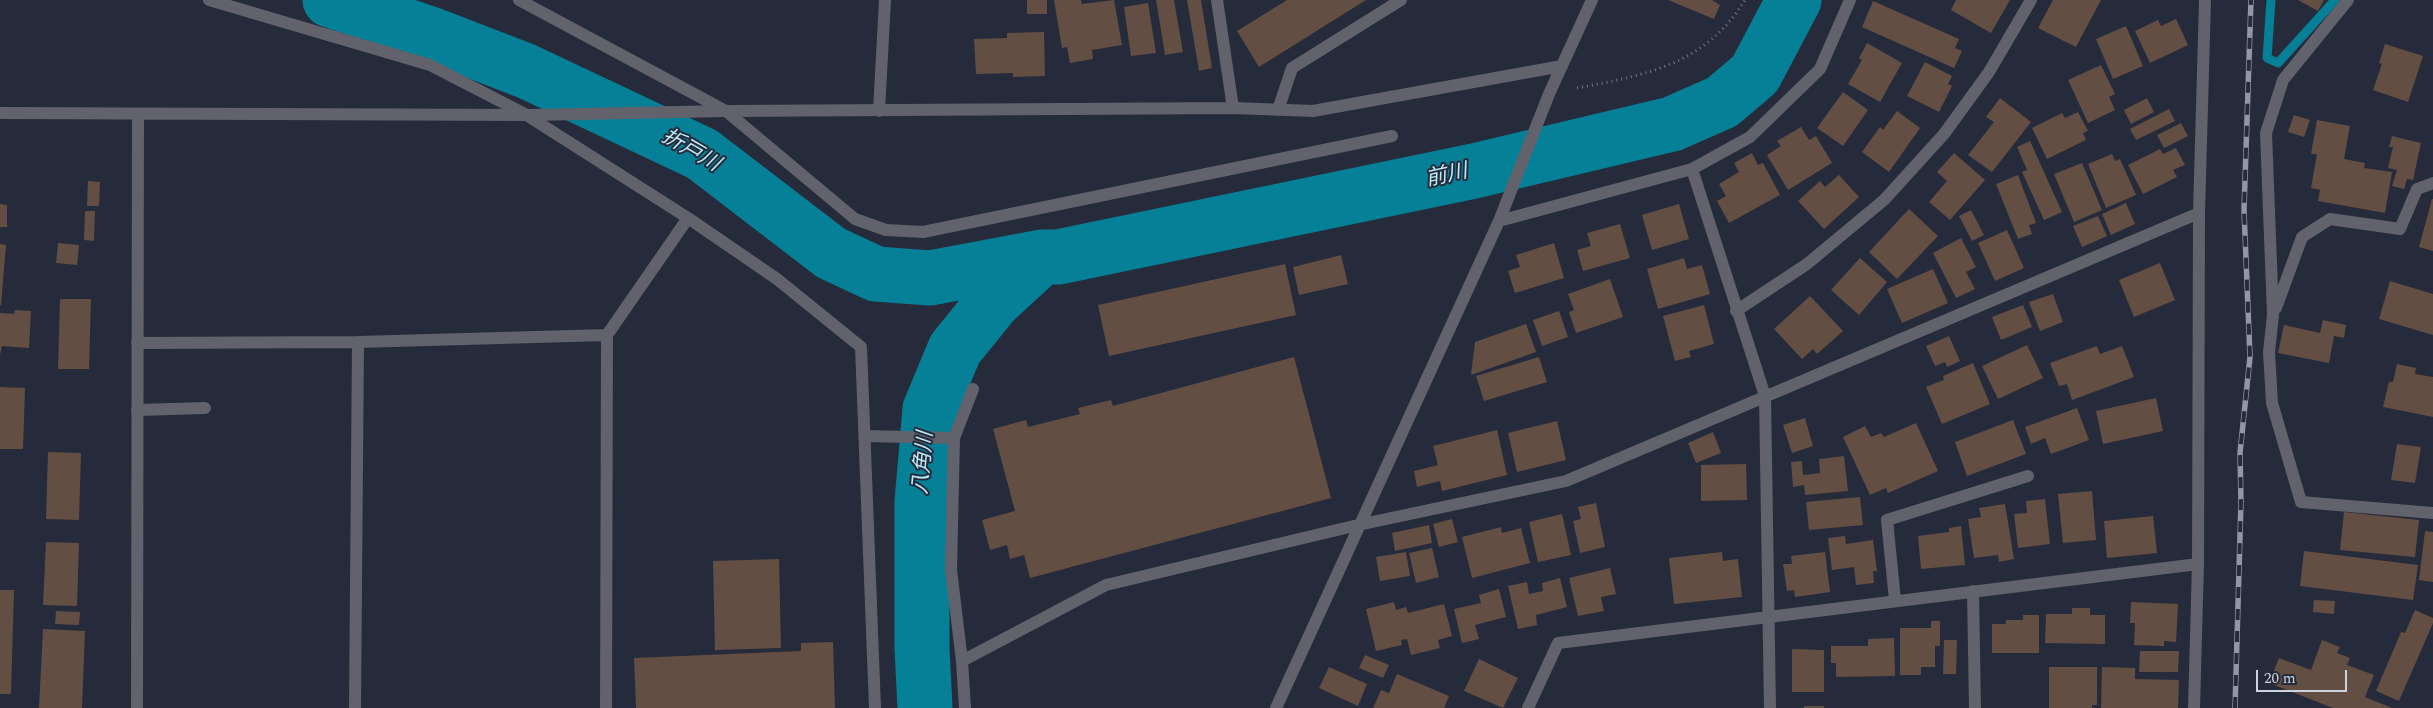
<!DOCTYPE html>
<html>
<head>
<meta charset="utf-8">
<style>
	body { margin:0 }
	#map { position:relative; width:2433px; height:708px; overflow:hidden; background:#252b3b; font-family:Spectral,serif }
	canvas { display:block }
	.scale { position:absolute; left:2256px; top:670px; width:91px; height:22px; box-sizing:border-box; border:2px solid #ced2dd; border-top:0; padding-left:6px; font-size:15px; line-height:18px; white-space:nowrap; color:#ced2dd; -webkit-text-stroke:4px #252b3b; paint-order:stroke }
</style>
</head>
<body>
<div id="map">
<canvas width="2433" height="708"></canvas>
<div class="scale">20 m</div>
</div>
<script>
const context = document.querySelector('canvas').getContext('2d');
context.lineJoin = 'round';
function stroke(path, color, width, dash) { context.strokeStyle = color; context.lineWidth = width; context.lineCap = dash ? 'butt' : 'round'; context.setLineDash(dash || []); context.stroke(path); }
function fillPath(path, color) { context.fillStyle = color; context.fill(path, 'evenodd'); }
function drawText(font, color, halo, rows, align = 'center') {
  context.font = font + ' Spectral,"Noto Sans JP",serif'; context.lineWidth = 4; context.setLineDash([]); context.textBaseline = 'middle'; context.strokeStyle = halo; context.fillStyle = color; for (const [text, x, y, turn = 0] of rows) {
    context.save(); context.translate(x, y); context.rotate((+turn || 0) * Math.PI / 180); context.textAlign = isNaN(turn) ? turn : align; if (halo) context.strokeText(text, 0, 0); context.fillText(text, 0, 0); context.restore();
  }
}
stroke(new Path2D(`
	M2271 0 2267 58 2278 63 2335 0`), '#068097', 9);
stroke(new Path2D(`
	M330 0 430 34 526 71 702 154 831 253 876 274 930 278 1042 257H1058L1474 171 1672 124 1722 102 1755 74 1794 0
	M925 708 922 648V502L930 409 955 349 994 301 1042 257`), '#068097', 55);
fillPath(new Path2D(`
	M1027 0H1047V14H1027Z
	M1054 0H1081L1082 4 1114 0 1122 45 1092 50 1093 59 1070 63 1067 47 1062 48Z
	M1156 0H1174L1183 52 1165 55Z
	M1187 0H1201L1212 68 1199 71Z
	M1287 0H1366L1259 67 1237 31Z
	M1668 0H1712L1720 5 1714 19Z
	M1956 0H2010L1991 33 1951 10Z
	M2053 0H2101L2076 47 2038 28Z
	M2298 0H2324L2318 11Z
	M1873 1 1959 39 1955 48 1962 51 1954 68 1862 27Z
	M1148 3 1156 53 1131 56 1124 7Z
	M2176 19 2188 45 2150 63 2135 31 2158 20 2161 26Z
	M2126 26 2143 66 2113 79 2096 39Z
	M1044 32 1045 76 1013 77V73L976 74 974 39 1007 38V33Z
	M1867 43 1902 63 1880 102 1848 84 1862 60 1859 58Z
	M2385 44 2423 56 2408 102 2373 90 2382 64 2379 63Z
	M1925 62 1952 76 1948 84 1952 86 1939 112 1907 96Z
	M2101 65 2115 94 2109 97 2115 110 2088 123 2068 80Z
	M1843 92 1868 110 1843 146 1817 128Z
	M2000 98 2031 122 1992 172 1968 155 1994 122 1986 117Z
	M2147 98 2154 112 2131 124 2124 110Z
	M2169 109 2175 121 2136 140 2130 129Z
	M1897 111 1920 128 1889 172 1862 152 1880 127 1883 130Z
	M2078 112 2088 131 2083 133 2086 140 2047 159 2032 128 2062 113 2065 118Z
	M2294 115 2310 120 2304 137 2288 132Z
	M2317 120 2350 126 2344 159 2365 163 2364 168 2392 172 2385 213 2318 201 2320 190 2311 188 2317 154H2311Z
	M2181 123 2188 136 2164 148 2157 135Z
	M1801 127 1809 140 1816 136 1832 163 1788 190 1767 155 1781 146 1777 141Z
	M2392 136 2421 143 2413 180 2407 179 2404 189 2392 186 2397 170 2388 168 2393 147H2389Z
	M2030 141 2062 212 2044 220 2022 172 2027 170 2017 147Z
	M2176 148 2185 165 2173 170 2177 177 2143 194 2128 165 2160 149 2163 154Z
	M1752 153 1758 165 1763 163 1780 195 1729 223 1717 201 1726 196 1719 184 1739 172 1734 163Z
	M1954 153 1985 180 1950 220 1929 202 1947 181 1937 172Z
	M2112 154 2115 161 2120 159 2136 195 2106 208 2088 164Z
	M2082 163 2102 210 2074 222 2054 174Z
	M1839 175 1859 197 1824 229 1798 201 1820 181 1825 187Z
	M2018 175 2036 223 2029 225 2032 234 2018 239 1996 184Z
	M88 181 100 182 99 206H87Z
	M2432 199H2433V251L2419 247Z
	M2126 203 2135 224 2111 235 2102 214Z
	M0 204 7 205V227H0Z
	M1679 204 1689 239 1652 250 1642 215Z
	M1909 209 1938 236 1897 279 1869 252Z
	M1971 210 1984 235 1972 241 1959 216Z
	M85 211H95L94 241 84 240Z
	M2098 216 2107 236 2082 247 2073 226Z
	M1620 224 1630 258 1583 271 1577 250 1591 246 1587 233Z
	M2007 230 2024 268 1995 281 1978 243Z
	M1961 238 1976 267 1966 272 1975 289 1956 298 1933 253Z
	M58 243 79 245 77 265 56 263Z
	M1554 243 1564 278 1515 293 1508 271 1520 267 1516 255Z
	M0 244 6 245 1 305H0Z
	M1341 255 1348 284 1299 295 1293 267Z
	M1684 258 1687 269 1702 265 1710 294 1658 309 1647 269Z
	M1860 258 1887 282 1859 315 1831 290Z
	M2160 263 2175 300 2134 317 2119 280Z
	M1285 264 1296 315 1109 356 1098 305Z
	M1933 269 1948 303 1902 323 1887 289Z
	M1610 279 1623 317 1576 333 1569 312 1574 310 1568 294Z
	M2390 281 2433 294V335L2379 319Z
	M2053 294 2063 322 2040 331 2029 302Z
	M1810 296 1843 331 1817 354 1813 349 1802 359 1774 329Z
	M60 299H91L89 369H58Z
	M1704 305 1714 344 1689 351 1691 357 1675 361 1663 316Z
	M2023 305 2032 327 2001 340 1992 317Z
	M15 310 31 311 29 348 2 346 0 355V313L14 314Z
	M1559 311 1568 337 1542 346 1533 320Z
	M2323 320 2346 325 2344 338 2334 336 2329 363 2278 353 2284 325 2320 333Z
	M1526 324 1536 352 1471 375 1475 342Z
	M1949 336 1960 361 1947 367 1945 362 1935 366 1926 346Z
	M2027 345 2043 378 1998 399 1982 366Z
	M2097 346 2100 354 2122 346 2134 377 2072 400 2067 384 2059 386 2050 363Z
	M1294 357 1331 498 1030 578 1024 555 1010 559 1007 545 990 550 982 520 1015 511 993 429 1026 420 1028 427 1080 414 1078 408 1111 400 1113 406Z
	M1539 357 1547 382 1484 401 1476 376Z
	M1973 363 1990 404 1942 424 1926 387 1944 380 1943 376Z
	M2397 364 2416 368 2415 374 2433 377V417L2383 407 2389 382H2393Z
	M0 387 25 388 23 449H0Z
	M2156 398 2163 431 2103 444 2096 411Z
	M2077 408 2089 440 2051 454 2045 438 2031 444 2025 427Z
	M1805 418 1813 446 1792 453 1783 425Z
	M2013 420 2026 454 1967 476 1955 442Z
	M1557 421 1566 460 1517 472 1508 433Z
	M1916 423 1938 471 1888 493 1886 488 1870 495 1843 437 1865 426 1871 437 1881 433 1884 437Z
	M1497 430 1507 475 1442 491 1440 481 1417 487 1414 471 1438 465 1433 446Z
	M1713 432 1721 453 1696 463 1688 443Z
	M2397 444 2421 447 2415 483 2391 480Z
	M48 452 81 453 79 520 46 519Z
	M1844 456 1848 491 1805 495 1804 485 1793 487 1791 462 1802 461 1803 475 1820 473 1819 459Z
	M1746 464 1747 500 1701 501V465Z
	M2092 491 2096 540 2063 543 2058 494Z
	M1860 497 1863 525 1809 530 1806 502Z
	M2045 499 2050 544 2018 548 2014 514 2027 513 2026 501Z
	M1596 503 1605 547 1580 553 1573 521 1581 519 1578 507Z
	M2005 504 2014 559 1999 562 1998 555 1974 558 1968 519 1981 517 1979 508Z
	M2344 512 2419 520 2415 557 2340 550Z
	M1562 514 1571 555 1538 562 1529 522Z
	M2153 516 2157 553 2107 558 2104 521Z
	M1452 519 1458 542 1439 547 1433 524Z
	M1429 525 1432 543 1395 551 1392 533Z
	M1961 526 1965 565 1921 569 1918 536 1949 532V528Z
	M1501 527 1502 533 1521 528 1530 563 1472 578 1462 537Z
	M2425 531 2433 532V582L2419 580Z
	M1845 536 1846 544 1873 540 1877 571H1873L1874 583 1856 585 1854 567 1832 570 1828 538Z
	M46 542 79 543 77 606 43 605Z
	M1432 548 1439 577 1416 583 1409 553Z
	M2304 551 2418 565 2413 600 2300 586Z
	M1406 552 1410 576 1380 581 1376 557Z
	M1722 552 1723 561 1738 559 1742 597 1674 604 1669 558Z
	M1825 552 1830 592 1795 597 1794 590 1787 591 1783 564H1792L1791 556Z
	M779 559 781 648 715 650 713 561Z
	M1610 568 1616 594 1601 597 1604 611 1578 616 1569 578Z
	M1560 578 1567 607 1536 615 1537 625 1518 629 1508 586 1527 582 1529 594 1543 591 1542 583Z
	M1499 589 1506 617 1475 625 1479 639 1462 643 1454 609 1481 603 1479 595Z
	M0 590H14L11 694H0Z
	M2314 600 2335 601 2334 614 2313 612Z
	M1394 602 1396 610 1406 607 1408 613 1444 604 1452 636 1438 640 1440 648 1411 655 1407 639 1401 640 1402 645 1376 651 1366 609Z
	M2131 602 2178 604 2176 642 2164 641V646L2134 645 2135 623H2130Z
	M2072 608H2090V615H2105V644L2045 643 2046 614H2072Z
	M2415 610 2433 618V623L2399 701 2376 691 2401 632 2405 633Z
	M56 611 80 612 79 625 55 624Z
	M2023 615H2039V653H1992V624H2006V620H2023Z
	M1931 621H1940V646H1935V667H1921V675H1900V628H1931Z
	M43 629 85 631 82 708H39Z
	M1894 638 1895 676 1836 677V663H1831V646H1868V639Z
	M1944 640H1957L1956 674H1943Z
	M2322 640 2340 647 2337 653 2350 658 2347 665 2374 675 2365 697 2392 708H2333L2269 683 2279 658 2311 670Z
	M833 642 835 708H636L634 658 801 651V643Z
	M1792 649 1824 650V692H1792Z
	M2140 651H2179L2178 672H2139Z
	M1365 655 1389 665 1383 678 1359 668Z
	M1479 659 1518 678 1503 708 1464 691Z
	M1329 667 1367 684 1358 706 1319 688Z
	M2049 667H2097V705H2092V708H2049Z
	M2102 667 2135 668V679L2179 680 2178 708H2101Z
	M1397 674 1449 696 1444 708H1373L1381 690 1389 693Z
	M1804 706H1824V708H1804Z`), '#634e44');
stroke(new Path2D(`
	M1577 88C1646 75 1705 65 1745 0`), '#717683', 3, [1, 4]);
stroke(new Path2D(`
	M209 0 430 65 527 115
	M519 0 726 111 855 219 886 230 923 232 1392 136
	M137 410 205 408
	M1895 600 1887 520 2028 476`), '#61626b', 12);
stroke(new Path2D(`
	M1217 0 1233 108
	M2348 0 2283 80 2266 133 2273 315 2269 352 2272 403 2301 502 2433 513
	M1278 110 1292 68 1401 0
	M879 111 885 0
	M0 113 530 115 726 111 1233 108 1313 111 1562 66
	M528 116 688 218 777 279 861 347 875 708
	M1499 221 1692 169
	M2276 308 2302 237 2330 219 2400 229 2417 189 2433 183
	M1736 311 1807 264 1884 200 1944 134 1989 72 2031 0
	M137 343 358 342 607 335
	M865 436 954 438
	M1973 591 1975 708
	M962 661 951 570 954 438 973 389
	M137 708 138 115
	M355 708 358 342
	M606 708 607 335 688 218
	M965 708 962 661 1106 585 1358 525 1566 481 2199 213
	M1276 708 1499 221 1549 94 1592 0
	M1528 708 1558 643 2198 564
	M1770 708 1765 396 1692 169 1750 137 1820 69 1850 0
	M2194 708 2198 564 2199 213 2205 0`), '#61626b', 12);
const rail = new Path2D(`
	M2235 708 2241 502 2240 453 2250 357 2244 210 2251 0`);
stroke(rail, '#9297a3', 5.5);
stroke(rail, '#252b3b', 4, [11]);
drawText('italic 21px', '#bceaf7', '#252b3b', [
	["折戸川",690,152,30],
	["前川",1447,177,-12],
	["八角川",925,463,-85]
]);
</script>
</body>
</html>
